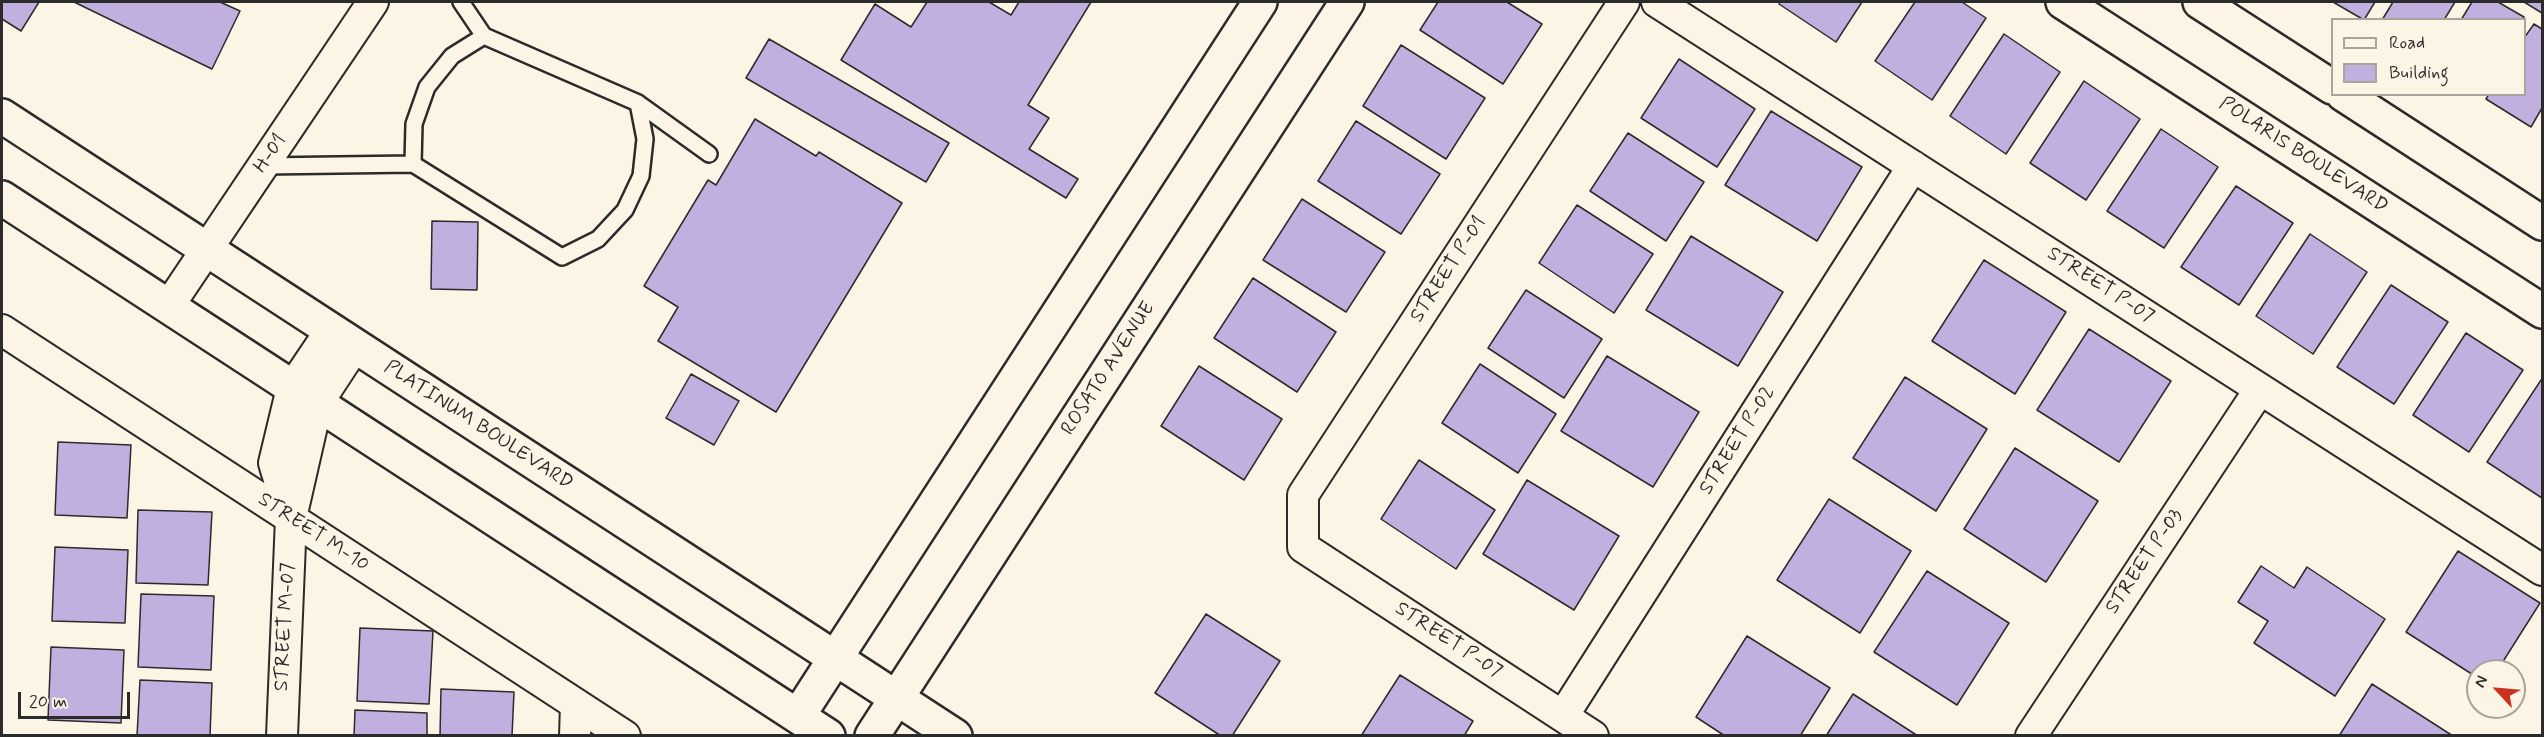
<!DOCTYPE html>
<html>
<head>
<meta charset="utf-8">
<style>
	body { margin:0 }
	#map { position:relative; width:2544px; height:737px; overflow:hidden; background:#fcf5e5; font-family:Mynerve,sans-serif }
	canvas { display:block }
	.frame { position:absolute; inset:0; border:3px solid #2b2b2b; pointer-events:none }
	.legend { position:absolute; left:2331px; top:18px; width:195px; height:78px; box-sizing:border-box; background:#fcf5e5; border:2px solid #a8a49b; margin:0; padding:8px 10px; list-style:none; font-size:18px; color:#2b2b2b }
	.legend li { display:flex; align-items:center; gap:12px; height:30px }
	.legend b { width:30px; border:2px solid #a8a49b }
	.north { position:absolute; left:2466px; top:659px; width:60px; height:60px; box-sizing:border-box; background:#fcf5e5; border:2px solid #a8a49b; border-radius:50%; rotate:296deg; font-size:16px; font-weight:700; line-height:24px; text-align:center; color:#2b2b2b }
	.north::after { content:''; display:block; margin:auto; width:21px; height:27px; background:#c8321e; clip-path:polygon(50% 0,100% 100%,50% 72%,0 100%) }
	.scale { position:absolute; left:18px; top:692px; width:112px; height:27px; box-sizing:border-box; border:3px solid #2b2b2b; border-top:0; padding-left:8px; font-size:18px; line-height:21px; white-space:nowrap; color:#2b2b2b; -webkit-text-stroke:4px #fcf5e5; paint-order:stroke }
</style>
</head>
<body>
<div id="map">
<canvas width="2544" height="737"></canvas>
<div class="frame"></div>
<ul class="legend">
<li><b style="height:8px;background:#fcf5e5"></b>Road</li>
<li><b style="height:16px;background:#c0afdf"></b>Building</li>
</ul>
<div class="north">N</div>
<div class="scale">20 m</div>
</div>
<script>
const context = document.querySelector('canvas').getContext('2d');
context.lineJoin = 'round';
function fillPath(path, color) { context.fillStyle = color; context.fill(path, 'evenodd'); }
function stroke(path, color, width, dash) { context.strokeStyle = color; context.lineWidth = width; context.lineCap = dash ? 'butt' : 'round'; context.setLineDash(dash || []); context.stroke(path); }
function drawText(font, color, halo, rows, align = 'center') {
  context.font = font + ' Mynerve,sans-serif'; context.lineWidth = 5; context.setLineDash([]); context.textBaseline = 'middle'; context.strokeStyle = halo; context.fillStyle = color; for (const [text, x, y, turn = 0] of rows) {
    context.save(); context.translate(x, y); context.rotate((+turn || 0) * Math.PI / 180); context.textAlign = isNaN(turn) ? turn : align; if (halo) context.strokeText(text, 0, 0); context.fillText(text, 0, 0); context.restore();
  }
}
const building = new Path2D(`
	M2 2H39L21 31 2 19Z
	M74 2H220L240 11 212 69Z
	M927 2H989L1011 15 1019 2H1091L1028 105 1049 118 1029 149 1078 179 1066 198 841 60 875 4 911 27Z
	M1438 2H1507L1542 24 1503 84 1420 30Z
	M1780 2H1862L1836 42 1779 4Z
	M1915 2H1962L1986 18 1932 100 1875 61Z
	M2333 2H2375L2364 20Z
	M2393 2H2455L2444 20H2382Z
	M2472 2H2498L2524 17 2523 20H2461Z
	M2524 2H2542V13Z
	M2534 24 2542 29V108L2531 127 2486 99 2489 94H2524V38Z
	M2004 34 2060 72 2006 154 1950 116Z
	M769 39 949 143 926 182 746 78Z
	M1401 45 1485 98 1446 159 1363 106Z
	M1679 59 1755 109 1717 167 1641 118Z
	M2084 81 2140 119 2086 200 2030 163Z
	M1771 111 1862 167 1817 241 1725 185Z
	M755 119 816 156 819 152 902 203 776 412 658 341 678 307 644 286 708 180 716 185Z
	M1356 121 1440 174 1401 234 1318 181Z
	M2161 129 2218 167 2164 248 2107 211Z
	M1628 133 1704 182 1666 241 1590 191Z
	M2236 186 2293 223 2239 305 2181 267Z
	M1302 199 1385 252 1346 312 1263 260Z
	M1577 205 1653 254 1614 313 1539 263Z
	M432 221 478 222 477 290 431 289Z
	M2310 234 2367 272 2313 354 2256 316Z
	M1691 236 1783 292 1738 366 1646 310Z
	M1984 260 2066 312 2015 394 1932 341Z
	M1253 278 1336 332 1297 392 1214 338Z
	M2391 285 2448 322 2394 404 2337 367Z
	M1526 290 1602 339 1564 398 1488 348Z
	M2089 329 2171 381 2119 462 2037 410Z
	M2466 333 2523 370 2469 452 2413 415Z
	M1607 356 1699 412 1653 487 1561 431Z
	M1480 364 1556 414 1518 473 1442 423Z
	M1199 366 1282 419 1244 480 1161 426Z
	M691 374 739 401 714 445 666 418Z
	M1905 377 1987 429 1936 511 1853 458Z
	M2541 380 2542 381V498L2487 462Z
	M58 442 131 445 127 518 55 515Z
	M2015 448 2098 501 2046 582 1964 529Z
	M1419 460 1495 510 1456 569 1381 519Z
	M1527 480 1619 536 1574 610 1483 554Z
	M1829 499 1911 551 1860 633 1777 580Z
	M138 510 212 512 208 585 136 583Z
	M55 547 128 550 125 623 52 621Z
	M2458 551 2540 603 2497 671H2478V678L2406 632Z
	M2261 566 2294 588 2307 567 2385 619 2335 696 2254 643 2268 621 2238 602Z
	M1927 571 2009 623 1957 705 1874 652Z
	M141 594 214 596 211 670 138 667Z
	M1206 614 1280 661 1232 736H1221L1155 693Z
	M360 628 433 631 429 704 357 701Z
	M1747 636 1830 688 1800 736H1725L1696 717Z
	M51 647 124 650 121 723 48 720Z
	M1400 675 1473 721 1464 736H1361Z
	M140 680 212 683 210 736H137Z
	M2372 684 2453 736H2339Z
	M441 689 514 692 512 736H440Z
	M1853 694 1918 736H1826Z
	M355 710 427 713V736H354Z`);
fillPath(building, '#c0afdf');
stroke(building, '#2b2b2b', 1.5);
const service = new Path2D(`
	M461 2 484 36
	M638 103 709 154
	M263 166 413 164 562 257 598 239 625 210 641 176 645 139 638 103 484 36 452 56 427 87 414 124 413 164`);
const minor = new Path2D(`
	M1657 2 2542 570
	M168 307 373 2
	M2 330 625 736
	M290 516 274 463 292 388 331 330
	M1563 716 1913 166
	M282 736 291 518 317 404 355 346
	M575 736 576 704
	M1593 736 1303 547V495L1624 2
	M2031 736 2260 389`);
const tertiary = new Path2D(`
	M2063 2 2542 311
	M2200 2 2332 87
	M2343 94 2542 223
	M2 116 955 736
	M2 198 828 736
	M798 716 1260 2
	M872 736 1347 2`);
stroke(service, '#2b2b2b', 20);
stroke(minor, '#2b2b2b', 34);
stroke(tertiary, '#2b2b2b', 38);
stroke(service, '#fcf5e5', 15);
stroke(minor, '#fcf5e5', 30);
stroke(tertiary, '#fcf5e5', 33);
drawText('20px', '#2b2b2b', '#fcf5e5', [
	["H-01",271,154,-56],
	["POLARIS BOULEVARD",2303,156,33],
	["STREET P-01",1449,270,-57],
	["STREET P-07",2100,286,33],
	["ROSATO AVENUE",1109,369,-57],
	["PLATINUM BOULEVARD",478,426,33],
	["STREET P-02",1738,441,-58],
	["STREET M-10",313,533,33],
	["STREET P-03",2145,562,-56],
	["STREET M-07",286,627,-87],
	["STREET P-07",1448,641,33]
]);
</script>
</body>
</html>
